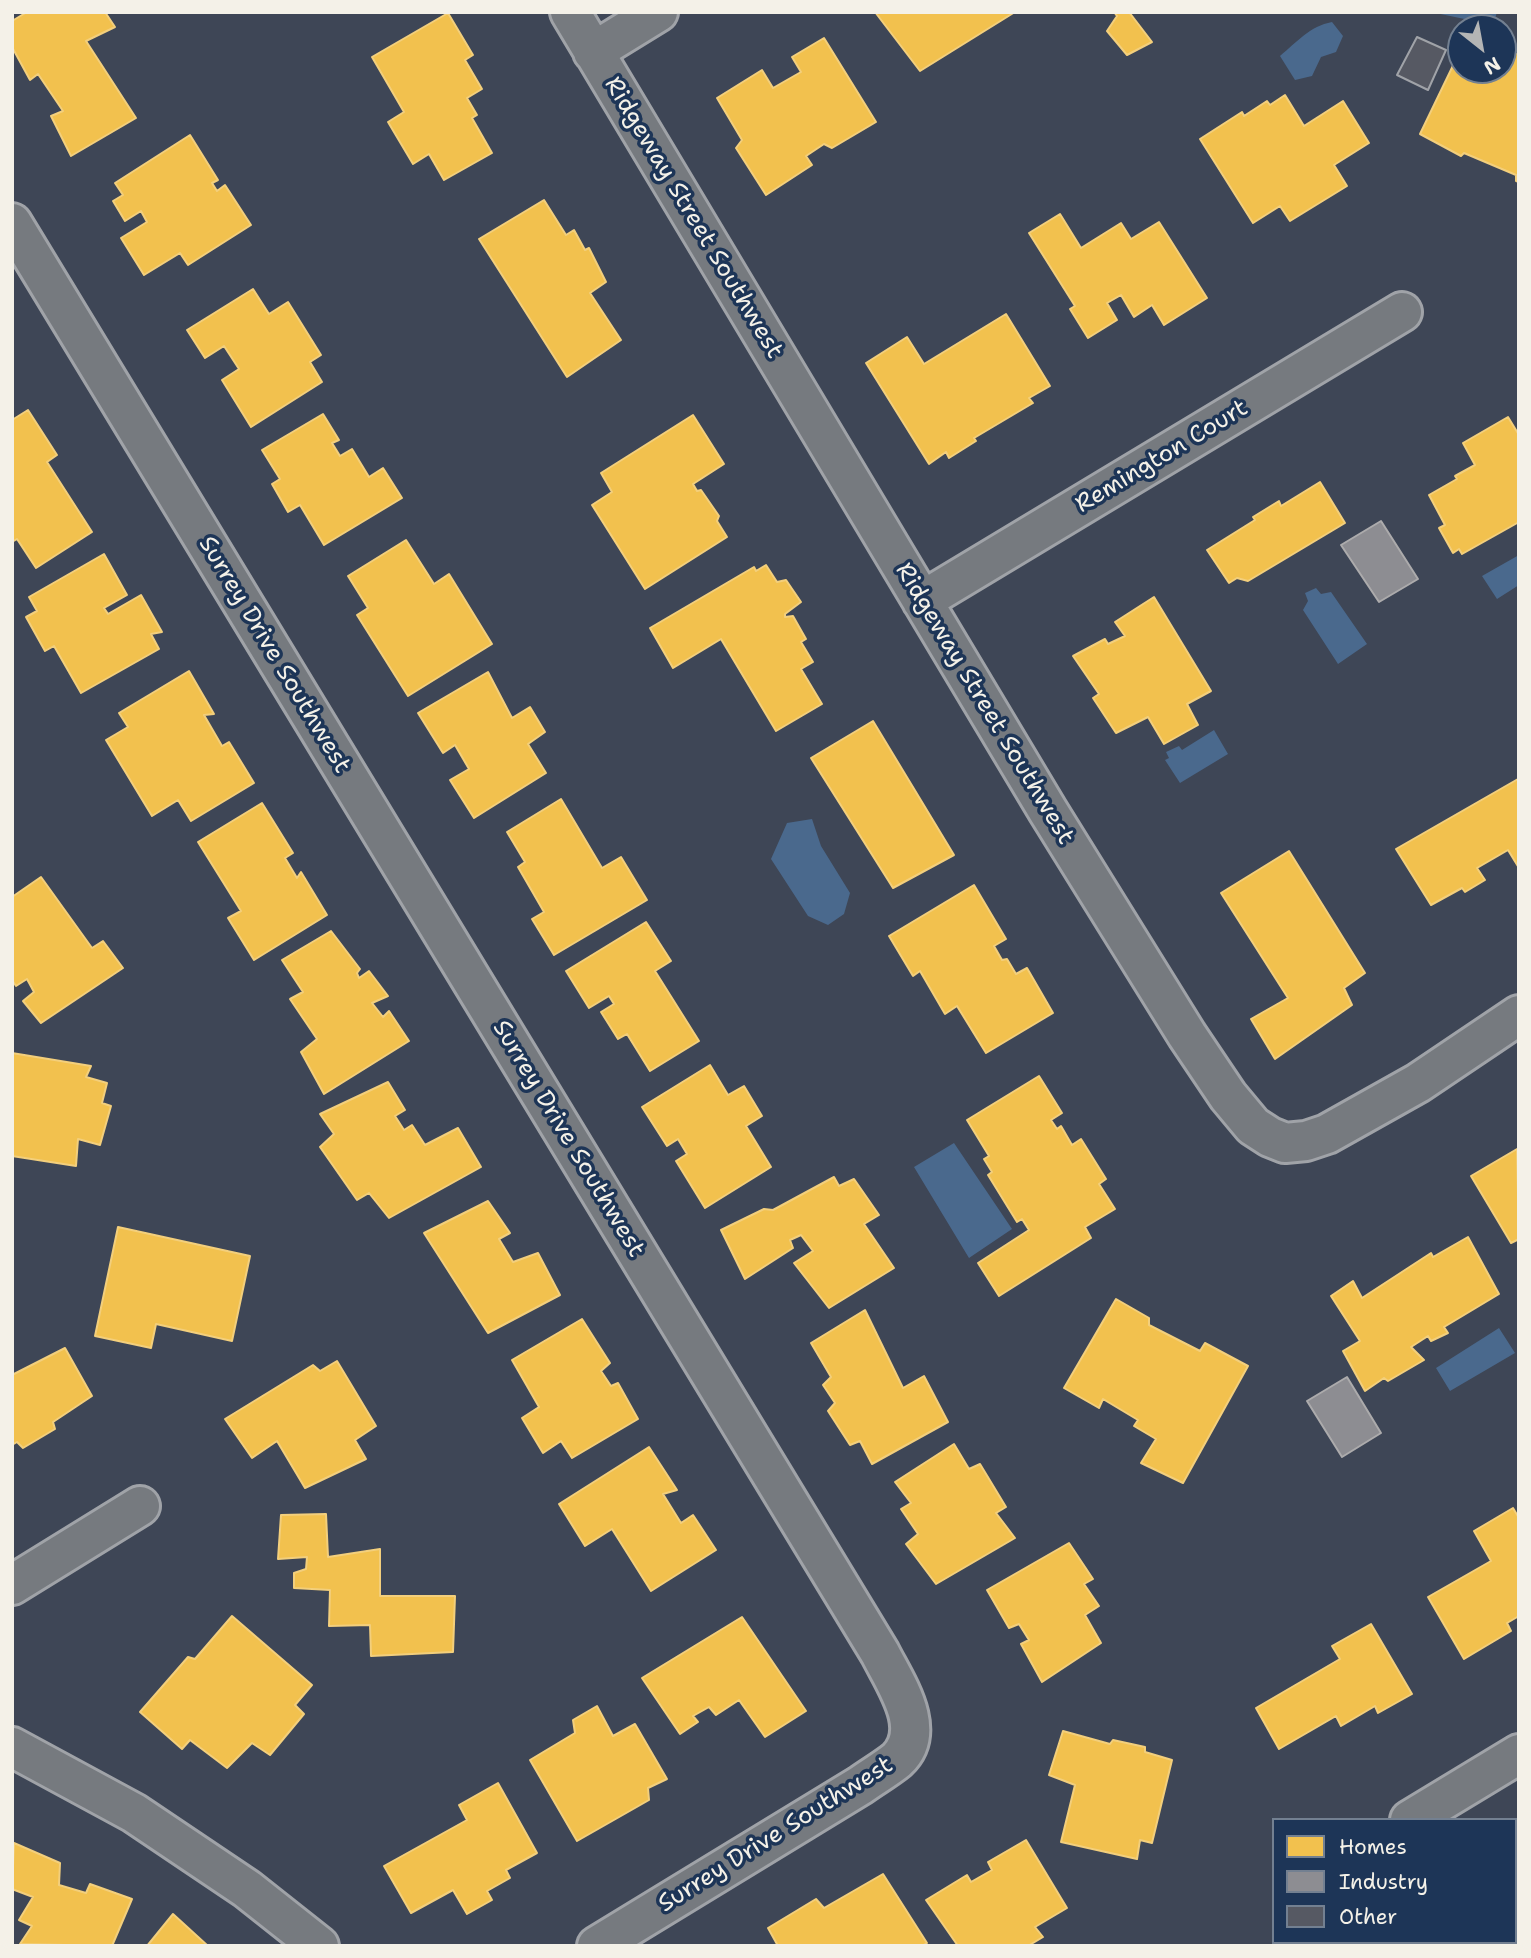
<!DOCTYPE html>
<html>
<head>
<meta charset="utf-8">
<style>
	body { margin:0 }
	#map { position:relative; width:1531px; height:1958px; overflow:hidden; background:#3e4656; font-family:"Shantell Sans",sans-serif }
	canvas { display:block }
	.frame { position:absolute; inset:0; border:14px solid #f4f1e8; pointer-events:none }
	.legend { position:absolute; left:1272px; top:1818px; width:245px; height:126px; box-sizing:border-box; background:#1d3557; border:2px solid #738091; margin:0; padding:9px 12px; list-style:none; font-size:21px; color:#f4f1e8 }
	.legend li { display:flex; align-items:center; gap:14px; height:35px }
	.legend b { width:35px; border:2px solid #738091 }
	.north { position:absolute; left:1447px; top:14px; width:70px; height:70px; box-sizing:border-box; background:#1d3557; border:2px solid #738091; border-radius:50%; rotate:149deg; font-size:19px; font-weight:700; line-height:28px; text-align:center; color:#f4f1e8 }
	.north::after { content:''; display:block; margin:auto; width:24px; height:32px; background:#b4b5b5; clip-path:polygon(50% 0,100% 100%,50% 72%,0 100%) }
</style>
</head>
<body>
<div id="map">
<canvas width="1531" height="1958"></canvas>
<div class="frame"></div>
<ul class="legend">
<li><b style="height:19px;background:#f2c14e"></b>Homes</li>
<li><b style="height:19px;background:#8d8d92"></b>Industry</li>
<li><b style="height:19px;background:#565963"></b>Other</li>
</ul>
<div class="north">N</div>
</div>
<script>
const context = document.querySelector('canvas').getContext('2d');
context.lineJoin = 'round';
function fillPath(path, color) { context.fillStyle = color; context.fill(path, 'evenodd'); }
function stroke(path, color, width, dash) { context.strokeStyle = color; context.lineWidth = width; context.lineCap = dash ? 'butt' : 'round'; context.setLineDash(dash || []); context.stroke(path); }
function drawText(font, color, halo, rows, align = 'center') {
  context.font = font + ' "Shantell Sans",sans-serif'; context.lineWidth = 7; context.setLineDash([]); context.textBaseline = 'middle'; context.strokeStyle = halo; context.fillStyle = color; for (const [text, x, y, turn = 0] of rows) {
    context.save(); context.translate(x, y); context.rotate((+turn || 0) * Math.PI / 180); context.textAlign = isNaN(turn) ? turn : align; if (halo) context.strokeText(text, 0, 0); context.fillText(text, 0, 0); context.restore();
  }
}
fillPath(new Path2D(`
	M1431 12H1497L1493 25Z
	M1332 22 1343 36 1336 52 1321 57 1312 76 1295 80 1280 56C1297 42 1310 26 1332 22Z
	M1519 555V585L1497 599 1482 576Z
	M1316 588 1321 594 1331 592 1367 644 1338 664 1303 610 1308 601 1305 593Z
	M1214 730 1228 754 1180 783 1165 760 1169 758 1166 752 1179 746 1182 750Z
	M812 819 821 846 850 893 844 914 828 925 808 916 771 859 787 823Z
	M954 1143 1012 1229 969 1258 914 1167Z
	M1499 1328 1515 1353 1450 1391 1436 1368Z`), '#4a698d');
const homes = new Path2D(`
	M27 12H105L115 27 86 41 136 118 71 156 51 116 63 111 38 74 30 80 12 47V21Z
	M875 12H1015L920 71Z
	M1114 12H1129L1152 42 1127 55 1107 31 1117 16Z
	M448 13 473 55 465 60 482 89 467 98 477 115 472 118 492 153 444 180 429 154 413 164 388 122 404 112 372 57Z
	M824 38 876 122 832 148 824 144 806 156 812 165 766 195 736 148 742 140 717 98 762 70 773 88 801 72 792 57Z
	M1461 49V70H1503V53L1519 54V182L1516 181V175L1464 153 1461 156 1420 134Z
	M1285 95 1304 126 1343 101 1369 143 1334 165 1347 186 1290 221 1280 206 1253 223 1200 139 1242 112 1244 116 1267 101 1270 105Z
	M190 135 218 180 212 183 217 191 225 185 251 225 188 265 180 253 144 275 121 238 147 222 141 211 125 221 113 201 123 195 115 183Z
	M544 200 566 235 574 230 585 250 589 248 606 282 590 293 621 340 567 377 479 239Z
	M1060 214 1081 248 1121 223 1131 239 1159 222 1207 298 1164 325 1152 305 1134 317 1121 295 1107 303 1117 320 1088 338 1070 309 1075 306 1029 233Z
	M253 289 269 314 288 302 321 355 310 362 322 382 251 427 222 380 239 369 224 346 205 358 187 330Z
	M1006 314 1050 386 1029 398 1033 403 974 438 976 441 949 458 946 452 929 464 866 363 907 337 924 364Z
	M28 410 57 455 47 462 92 532 36 568 17 539 12 542V420Z
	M323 414 339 440 332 443 340 456 352 449 369 477 383 468 402 498 324 545 300 505 288 512 272 484 280 479 262 450Z
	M693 415 724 464 693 484 697 491 701 490 719 516 717 521 727 537 645 589 592 505 612 492 601 473Z
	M1508 417 1519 435V522L1462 554 1459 549 1453 553 1439 528 1445 525 1429 495 1457 479 1455 476 1475 465 1463 443Z
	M1320 482 1345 523 1248 581 1237 578 1229 583 1207 550 1255 520 1253 517 1279 501 1281 506Z
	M406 540 434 584 449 574 492 644 408 696 357 615 368 608 348 576Z
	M104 554 127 595 104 608 108 614 141 595 162 632 151 634 159 649 81 693 54 646 45 651 26 617 37 611 29 597Z
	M766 565 777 582 786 580 801 602 785 614V617L793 616 806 639 801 642 813 662 801 669 822 704 776 731 721 639 673 668 650 628 754 567 756 571Z
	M1154 597 1211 691 1187 704 1198 725 1164 744 1148 717 1116 733 1093 698 1099 694 1073 656 1105 639 1108 644 1125 636 1115 622Z
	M189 671 214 714 204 715 222 746 229 742 254 783 191 821 178 800 152 816 106 740 128 727 119 713Z
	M488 672 512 718 530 707 545 732 528 744 546 773 474 818 450 780 469 769 455 745 443 753 418 713Z
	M873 721 954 855 893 888 811 758Z
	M1518 779 1519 868 1508 850 1477 868 1485 880 1465 892 1462 888 1431 905 1396 849Z
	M561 799 602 868 621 857 647 900 554 955 532 919 544 912 518 867 525 862 507 832Z
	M262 803 293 853 285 858 297 878 301 872 327 915 254 960 228 918 241 911 198 842Z
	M1289 851 1365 973 1344 988 1352 1005 1275 1059 1251 1019 1288 998 1221 893Z
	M41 877 92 948 103 941 123 968 41 1023 23 1001 34 992 27 979 16 986 12 980V897Z
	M974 885 1006 939 994 946 1002 960 1007 959 1016 974 1027 968 1053 1013 986 1053 957 1006 945 1014 920 971 913 976 889 936Z
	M646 922 671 961 655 971 699 1041 650 1071 627 1034 618 1039 601 1012 614 1004 609 996 589 1008 566 971Z
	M331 931 360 969 357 973 359 978 369 971 388 996 372 1003 383 1017 389 1011 409 1041 324 1094 301 1052 317 1039 290 999 303 992 282 960Z
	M12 1053 91 1066 86 1077 107 1083 102 1103 111 1106 100 1145 78 1139 76 1166 12 1156Z
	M710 1065 728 1095 744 1086 762 1116 746 1126 771 1167 705 1208 676 1161 687 1154 678 1139 667 1146 642 1107Z
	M1039 1076 1062 1113 1051 1120 1057 1129 1061 1126 1072 1145 1081 1139 1106 1179 1099 1184 1115 1209 1085 1227 1091 1238 999 1296 978 1263 1029 1230 1022 1219 1017 1222 988 1175 992 1172 984 1159 989 1156 967 1120Z
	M388 1082 405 1110 395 1116 404 1130 412 1125 425 1145 458 1128 481 1167 389 1218 369 1193 357 1200 320 1147 334 1134 320 1114Z
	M1517 1149 1519 1239 1511 1243 1471 1176Z
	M834 1177 839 1186 854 1179 879 1215 864 1224 894 1268 829 1308 794 1263 813 1251 801 1235 790 1240 793 1248 745 1279 721 1230 764 1209 773 1210Z
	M488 1201 510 1233 499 1239 513 1262 538 1253 560 1295 488 1333 424 1233Z
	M118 1227 250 1256 232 1341 156 1324 151 1348 95 1336Z
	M1468 1237 1499 1294 1444 1327 1448 1333 1431 1341 1428 1336 1411 1347 1424 1360 1388 1381 1384 1378 1365 1391 1343 1351 1360 1341 1331 1296 1353 1281 1362 1298 1431 1253 1433 1257Z
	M1116 1299 1149 1318V1325L1200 1351 1205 1343 1248 1366 1183 1483 1141 1463 1156 1439 1134 1426 1138 1420 1103 1399 1099 1408 1064 1388Z
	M865 1310 903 1388 924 1376 948 1422 872 1464 860 1441 850 1445 828 1411 835 1403 823 1385 831 1377 811 1343Z
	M582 1319 610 1363 601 1371 611 1386 618 1383 638 1419 572 1458 561 1441 543 1453 522 1418 539 1407 512 1360Z
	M65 1348 92 1396 53 1422 55 1429 23 1448 17 1442 12 1445V1375Z
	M337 1361 376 1426 355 1440 366 1459 305 1488 277 1441 252 1458 225 1419 313 1365 320 1371Z
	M954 1444 969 1469 980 1464 1006 1507 996 1513 1015 1538 936 1584 906 1544 918 1534 901 1509 911 1503 895 1482Z
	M649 1447 677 1490 663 1494 681 1523 693 1515 716 1550 651 1591 612 1529 585 1546 559 1504Z
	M1513 1508 1519 1518V1616L1507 1623 1511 1631 1464 1659 1428 1597 1491 1561 1474 1531Z
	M326 1514 328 1557 380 1549V1596H455L453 1652 371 1656 370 1625 329 1626 330 1590 294 1588V1573L306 1569 307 1557 278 1559 281 1515Z
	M1069 1543 1093 1579 1084 1584 1099 1606 1085 1615 1101 1643 1042 1682 1021 1644 1029 1640 1019 1624 1009 1628 987 1590Z
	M232 1616 312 1685 295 1705 304 1714 270 1755 252 1743 227 1768 190 1740 182 1749 140 1712 188 1657 195 1659Z
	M742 1617 806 1711 765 1737 739 1700 716 1715 709 1707 693 1716 698 1722 680 1734 642 1678Z
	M1371 1624 1412 1694 1378 1713 1375 1706 1341 1726 1336 1716 1279 1749 1256 1708 1340 1659 1332 1646Z
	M597 1706 613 1736 635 1724 667 1779 648 1788 649 1800 577 1841 530 1760 575 1733 573 1720Z
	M1063 1731 1110 1744 1113 1740 1145 1747V1752L1172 1760 1152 1843 1140 1840 1137 1859 1061 1842 1075 1785 1049 1775Z
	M498 1783 537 1853 506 1870 510 1878 487 1891 492 1900 467 1914 453 1890 411 1913 384 1866 467 1820 459 1805Z
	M1026 1840 1067 1908 1035 1927 1043 1937 1028 1946H958L926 1900 967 1875 971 1882 992 1870 988 1862Z
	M14 1843 60 1863 59 1885 86 1893 90 1884 132 1899 112 1946 20 1944 32 1926 19 1920 33 1897 12 1889Z
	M883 1874 927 1943 922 1946H778L768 1928 816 1899 824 1908Z
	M173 1914 208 1946H147Z`);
fillPath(homes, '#f2c14e');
stroke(homes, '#f3cf7c', 2);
const industry = new Path2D(`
	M1381 521 1418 579 1379 602 1341 545Z
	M1347 1377 1381 1433 1342 1457 1307 1401Z`);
fillPath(industry, '#8d8d92');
stroke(industry, '#acabac', 2);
const building = new Path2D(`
	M1417 37 1446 50 1428 90 1397 75Z`);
fillPath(building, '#565963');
stroke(building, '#a0a3a8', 2);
const street = new Path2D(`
	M570 12 1048 811 1187 1035 1228 1096 1253 1126 1270 1137 1285 1143 1306 1141 1327 1134 1418 1083 1519 1015
	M593 52 658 12
	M12 223 880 1653C895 1683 929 1730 897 1760 886 1769 872 1777 861 1785L597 1946
	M922 601 1402 312
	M12 1585 140 1506
	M12 1747 134 1813 247 1889 319 1946
	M1410 1820 1519 1754
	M1404 1942 1407 1946`);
stroke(street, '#a0a3a8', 44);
stroke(street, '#767a7f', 38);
drawText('24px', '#f4f1e8', '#1d3557', [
	["Ridgeway Street Southwest",693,218,59],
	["Remington Court",1162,457,-31],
	["Surrey Drive Southwest",274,655,59],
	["Ridgeway Street Southwest",984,704,59],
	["Surrey Drive Southwest",568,1139,59],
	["Surrey Drive Southwest",776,1835,-32]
]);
</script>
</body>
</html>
